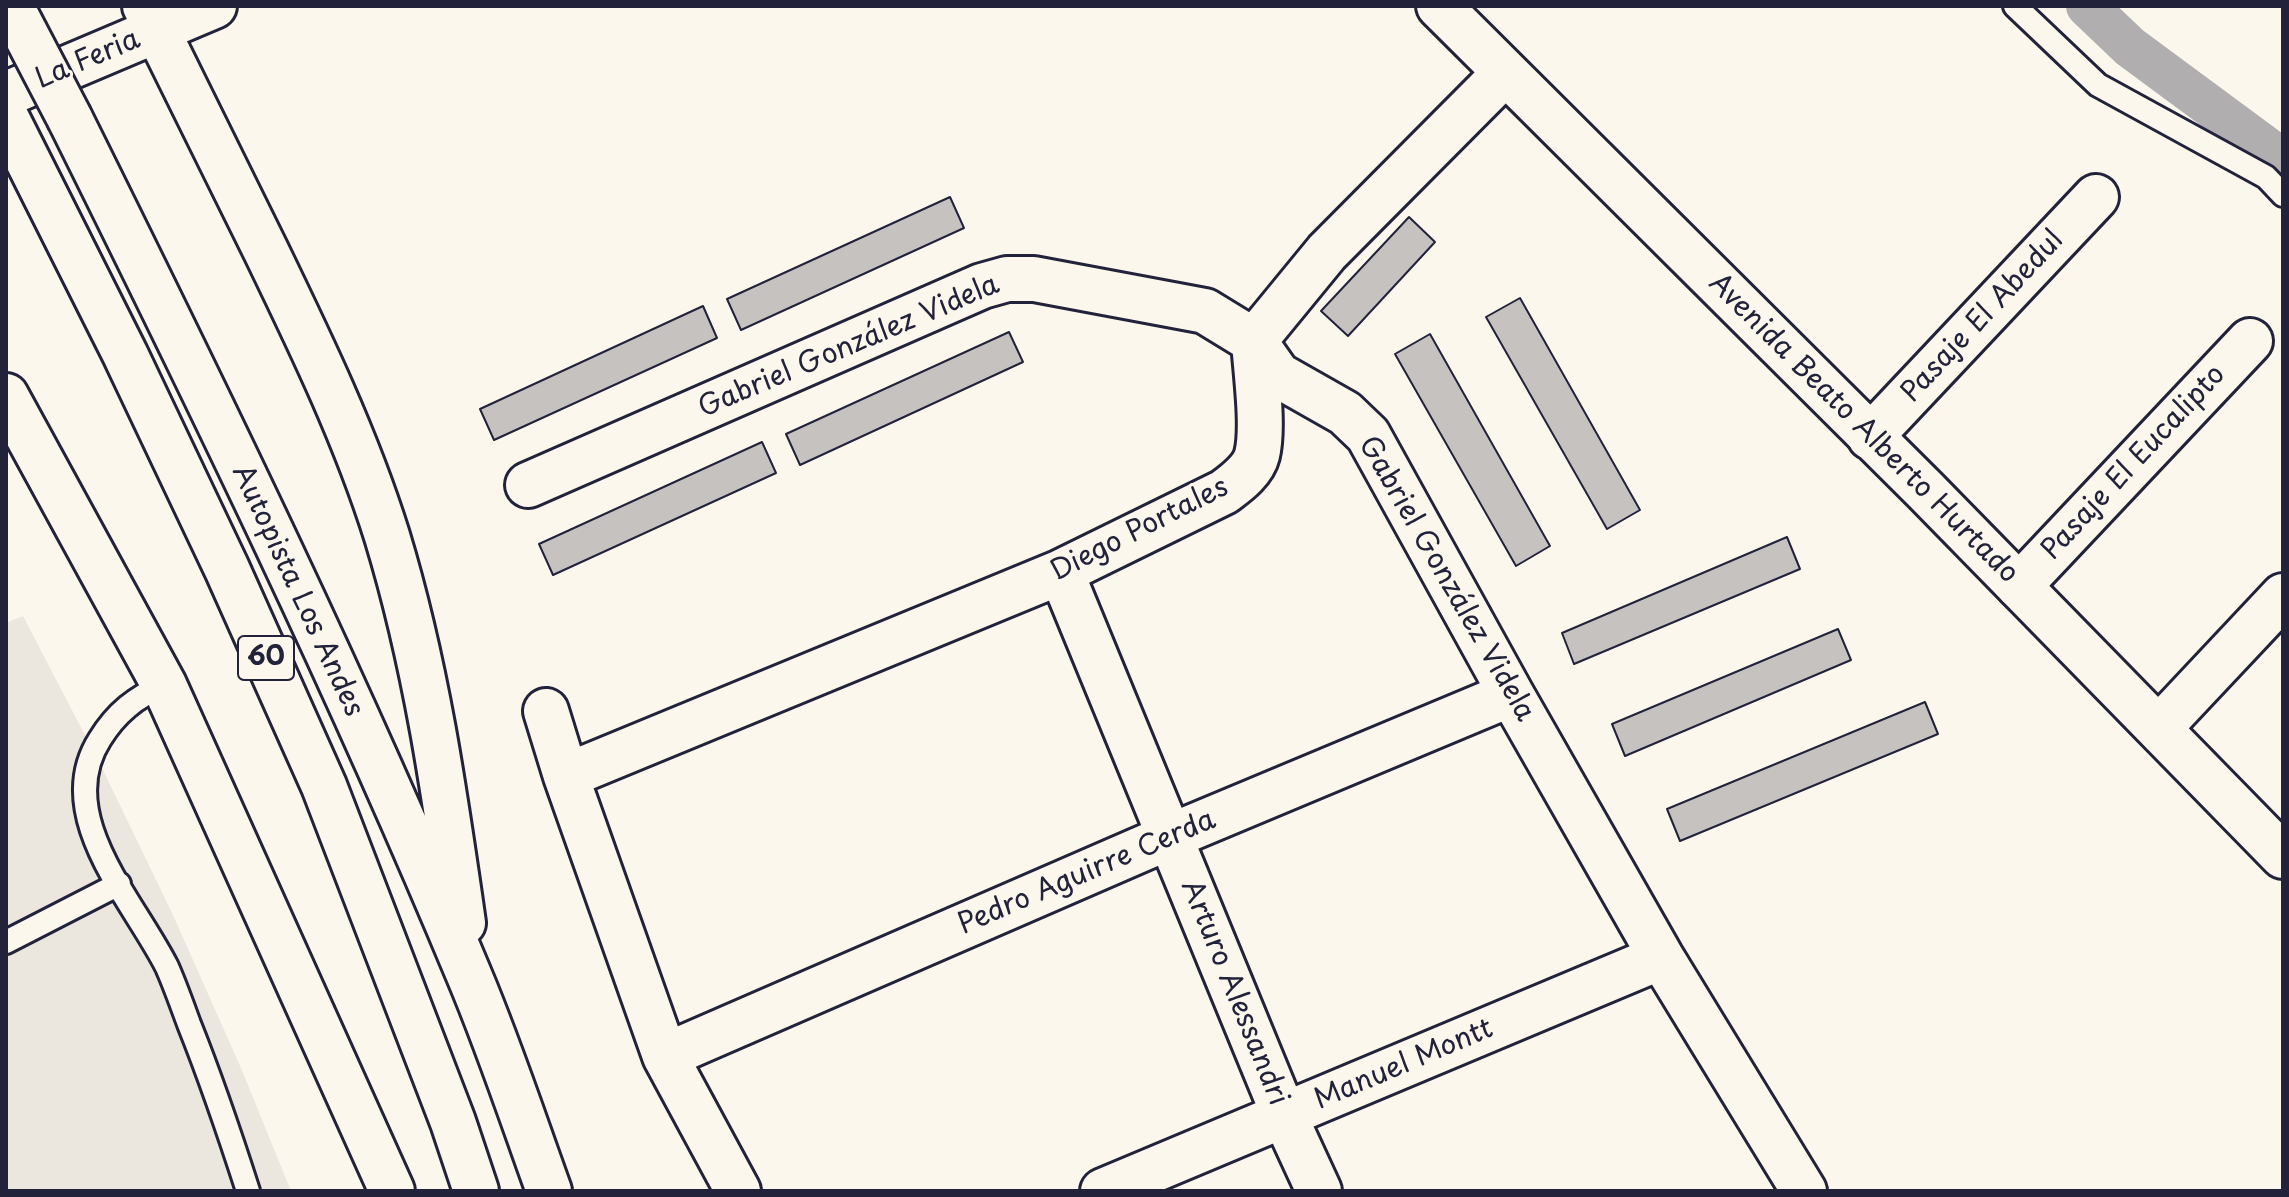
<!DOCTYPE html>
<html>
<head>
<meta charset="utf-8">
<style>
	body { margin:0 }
	#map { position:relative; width:2289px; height:1197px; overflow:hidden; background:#fbf7ec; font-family:"Playpen Sans",sans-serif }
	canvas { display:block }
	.frame { position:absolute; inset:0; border:8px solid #22223b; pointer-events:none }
</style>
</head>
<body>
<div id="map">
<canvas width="2289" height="1197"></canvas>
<div class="frame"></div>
</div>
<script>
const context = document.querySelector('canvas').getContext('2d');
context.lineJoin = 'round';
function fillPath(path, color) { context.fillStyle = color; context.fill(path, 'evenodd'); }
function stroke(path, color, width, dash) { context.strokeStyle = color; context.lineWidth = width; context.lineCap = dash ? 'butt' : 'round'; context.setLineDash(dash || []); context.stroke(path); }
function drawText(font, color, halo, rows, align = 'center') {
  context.font = font + ' "Playpen Sans",sans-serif'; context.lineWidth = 6; context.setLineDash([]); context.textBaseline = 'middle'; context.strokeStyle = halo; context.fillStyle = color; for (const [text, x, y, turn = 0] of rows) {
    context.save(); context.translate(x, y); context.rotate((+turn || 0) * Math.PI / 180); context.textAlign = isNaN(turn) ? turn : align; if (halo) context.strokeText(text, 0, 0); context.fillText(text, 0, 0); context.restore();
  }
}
fillPath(new Path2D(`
	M23 616 100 764 173 915 241 1068 291 1191H6V623Z`), '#ebe7df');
stroke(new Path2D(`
	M2087 6 2130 47 2283 160`), '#b1aeb0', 42);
const building = new Path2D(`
	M950 197 964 228 741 330 727 299Z
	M1409 217 1435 242 1348 336 1321 311Z
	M1520 298 1640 510 1607 529 1486 317Z
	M703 306 717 338 494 440 480 409Z
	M1009 332 1023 362 800 465 786 434Z
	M1430 334 1550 546 1516 566 1395 354Z
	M762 442 776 473 553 575 539 544Z
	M1787 537 1800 569 1574 664 1562 633Z
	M1838 629 1851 660 1625 756 1612 724Z
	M1925 702 1938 734 1680 841 1667 809Z`);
fillPath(building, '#c6c2c0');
stroke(building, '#22223b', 2);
const service = new Path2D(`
	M2015 6 2098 85 2266 177 2283 195
	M164 685C136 697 116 713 100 739 51 815 134 901 167 967 175 985 182 1005 189 1024 211 1079 230 1135 248 1191
	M6 942 119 884`);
const minor = new Path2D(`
	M1870 437 2096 197
	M528 485 982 286 1007 279H1034L1205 311 1254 341 1278 375 1345 413 1368 435 1511 694 1661 957 1804 1191
	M1061 572 1284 1115 1319 1191
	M2019 586 2250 341
	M546 711 566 776 665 1056 738 1191
	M2159 728 2283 596
	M566 776 1061 572 1224 492C1236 483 1253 471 1257 455 1264 427 1256 372 1254 341L1327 252 1505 73
	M665 1056 1169 837 1511 694
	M1103 1191 1661 957`);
const secondary = new Path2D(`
	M1439 6 1926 491 2283 856
	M6 94 214 6`);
const motorway = new Path2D(`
	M145 6C185 88 226 169 266 251 311 344 356 437 387 536 426 664 444 790 463 923
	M6 117 125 354 227 569 324 786 453 1122 476 1191
	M70 119C210 401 348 684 469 975 499 1046 523 1119 549 1191
	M6 396 164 685 392 1191`);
stroke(service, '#22223b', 28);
stroke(minor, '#22223b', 50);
stroke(secondary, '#22223b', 50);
stroke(motorway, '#22223b', 50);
stroke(service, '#fbf7ec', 22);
stroke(minor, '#fbf7ec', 44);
stroke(secondary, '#fbf7ec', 44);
stroke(motorway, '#fbf7ec', 44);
const motorwayBridge = new Path2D(`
	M11 6 70 119`);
stroke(motorwayBridge, '#22223b', 50, []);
stroke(motorwayBridge, '#fbf7ec', 44);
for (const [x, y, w] of [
	[266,658,56]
]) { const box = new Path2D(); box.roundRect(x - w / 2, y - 22, w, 44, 6); context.fillStyle = '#fbf7ec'; context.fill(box); stroke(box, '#22223b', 2); }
drawText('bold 26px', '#22223b', null, [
	["60",266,658]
]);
drawText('28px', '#22223b', '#fbf7ec', [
	["La Feria",88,60,-23],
	["Pasaje El Abedul",1983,317,-47],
	["Gabriel González Videla",849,347,-23],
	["Avenida Beato Alberto Hurtado",1863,429,45],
	["Pasaje El Eucalipto",2134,463,-47],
	["Diego Portales",1140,530,-27],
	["Gabriel González Videla",1446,579,60],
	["Autopista Los Andes",297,591,65],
	["Pedro Aguirre Cerda",1087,873,-23],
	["Arturo Alessandri",1234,993,68],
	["Manuel Montt",1404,1065,-23]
]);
</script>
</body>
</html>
